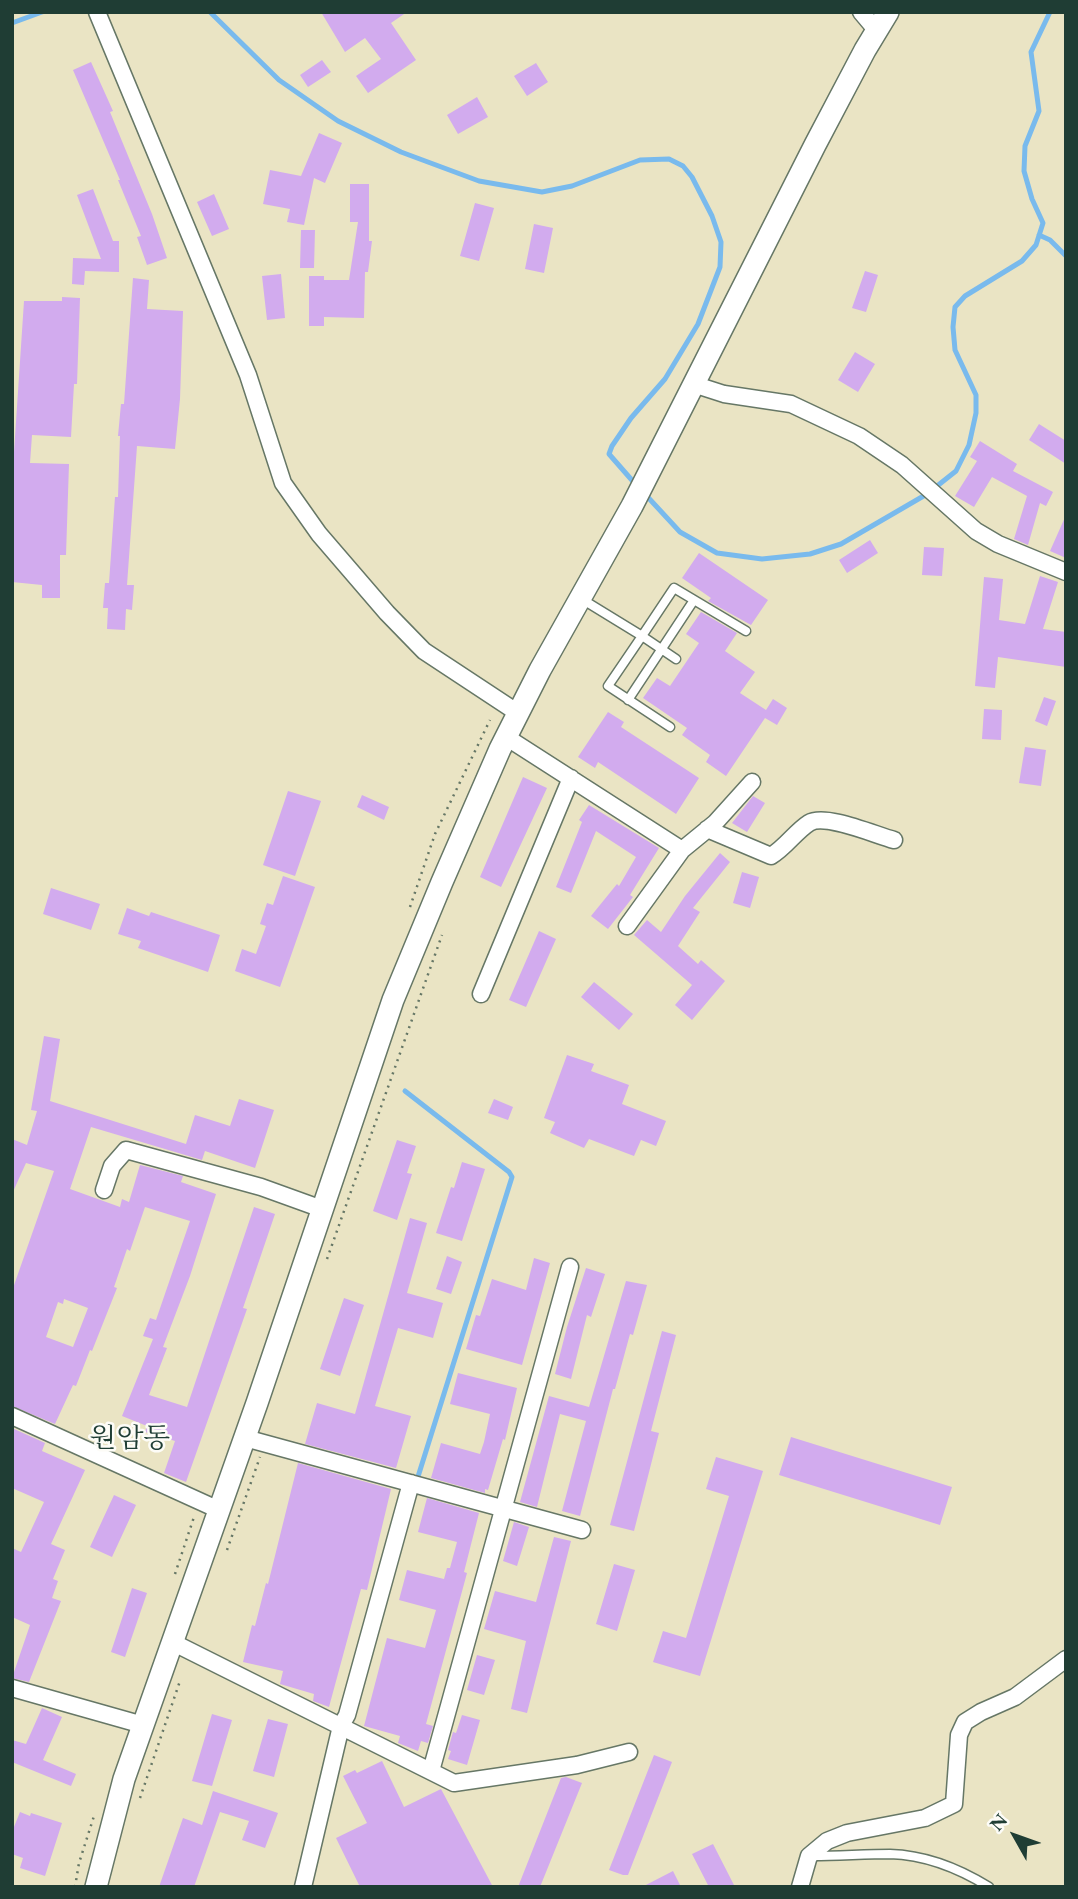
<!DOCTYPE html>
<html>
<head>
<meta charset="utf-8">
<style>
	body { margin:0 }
	#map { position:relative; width:1078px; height:1899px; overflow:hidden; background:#eae4c4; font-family:"EB Garamond",serif }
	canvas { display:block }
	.frame { position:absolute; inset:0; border:14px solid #1f3d34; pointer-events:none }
	.north { position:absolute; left:980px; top:1801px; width:70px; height:70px; -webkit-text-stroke:5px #fdfcf7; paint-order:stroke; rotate:310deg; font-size:19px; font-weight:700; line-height:28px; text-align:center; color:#1f3d34 }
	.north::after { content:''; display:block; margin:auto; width:24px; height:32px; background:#1f3d34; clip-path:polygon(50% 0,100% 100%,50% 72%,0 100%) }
</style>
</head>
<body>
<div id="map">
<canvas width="1078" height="1899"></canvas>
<div class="frame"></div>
<div class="north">N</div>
</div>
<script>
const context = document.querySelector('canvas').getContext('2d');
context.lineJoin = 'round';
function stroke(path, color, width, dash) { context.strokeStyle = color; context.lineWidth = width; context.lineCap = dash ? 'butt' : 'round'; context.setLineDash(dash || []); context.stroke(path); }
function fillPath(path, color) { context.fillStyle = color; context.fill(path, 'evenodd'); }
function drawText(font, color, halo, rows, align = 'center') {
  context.font = font + ' "EB Garamond","Noto Serif KR",serif'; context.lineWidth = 5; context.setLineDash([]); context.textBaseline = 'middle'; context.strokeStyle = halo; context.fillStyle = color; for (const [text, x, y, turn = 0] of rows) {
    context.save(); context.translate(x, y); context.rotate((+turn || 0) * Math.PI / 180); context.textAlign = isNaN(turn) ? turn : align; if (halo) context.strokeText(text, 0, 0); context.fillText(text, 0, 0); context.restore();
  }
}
stroke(new Path2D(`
	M210 12 279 80 338 121 401 152 479 181 542 192 572 186 640 160 669 159 683 166 692 177 712 216 721 242 720 267 698 324 665 379 631 418 612 446 609 454 637 486
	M12 23 42 12
	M1039 235 1050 240 1066 256
	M644 493 680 532 717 553 762 559 810 554 841 544 927 494 956 471 969 445 976 413V395L955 350 953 327 955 307 965 296 1022 261 1036 245 1043 223 1032 199 1024 171 1025 146 1039 111 1031 52 1050 12
	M405 1091 509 1172 512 1177 416 1483`), '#79baed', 5);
fillPath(new Path2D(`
	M321 12H407L391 23 416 60 368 93 356 76 381 59 365 38 345 52Z
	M322 60 331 72 308 87 300 75Z
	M91 62 113 111 110 112 152 214 167 258 147 265 137 237 141 236 118 180H120L73 70Z
	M536 63 548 82 527 96 514 76Z
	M477 97 488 117 458 134 447 115Z
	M319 133 342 143 325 183 314 178 304 225 287 222 290 209 263 204 270 170 301 176Z
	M350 184H369V241H372L368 272H365L364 318 324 317V326H309V276H324V280H349L358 222H350Z
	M93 189 113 241H119V272L85 271 84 285 72 284 73 258 101 259 77 195Z
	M214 194 229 229 212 236 197 202Z
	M475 203 494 208 479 261 460 256Z
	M534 224 553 228 544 273 525 269Z
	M301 230H315L314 268H300Z
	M865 271 878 275 866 312 852 308Z
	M281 274 285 318 267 320 262 276Z
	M133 278 149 280 147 309 183 311 180 399 175 449 137 446 127 585H134L132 610 126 609 125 630 107 629 108 608H103L105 583H109L115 497H118L120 436H118L121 404H124Z
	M62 297 80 298 77 384H74L71 437 32 435 30 463 69 464 66 555H60V598H42V585L12 582V452H14L24 301H62Z
	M855 352 875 364 858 392 838 380Z
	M1039 424 1066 441V464L1029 440Z
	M980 441 1017 464 1013 471 1053 492 1046 506 1040 503 1028 545 1014 539 1027 496 992 477 974 507 955 496 977 461 970 457Z
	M1066 515V558L1050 551Z
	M870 540 878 553 847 573 839 560Z
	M924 547 944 548 942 576 922 575Z
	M699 553 768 600 751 625 708 601 711 598 682 578Z
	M1040 576 1058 582 1043 629 1066 632V667L998 657 995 688 975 686 984 577 1003 579 999 620 1025 624Z
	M701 612 737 633 725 651 755 672 740 693 766 710 773 699 787 708 777 725 765 718 726 776 706 762 710 755 682 735 687 728 643 698 657 678 670 686 699 643 686 634Z
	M1044 697 1056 701 1047 726 1035 721Z
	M984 709 1002 710 1001 740 982 739Z
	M608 712 624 722 621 727 699 778 676 814 598 762 595 768 578 757Z
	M1025 747 1046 750 1041 786 1019 783Z
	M523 777 547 788 501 887 480 877Z
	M288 791 321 801 295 876 263 865Z
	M362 795 389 807 384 820 357 807Z
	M753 796 765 803 747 832 732 823Z
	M589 805 659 848 630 895 633 897 608 929 591 916 617 884 619 886 636 857 596 831 571 893 556 887 582 822 579 820Z
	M720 853 730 862 693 908 700 912 678 946 698 964 701 960 725 981 692 1020 675 1005 692 985 634 935 647 920 661 932 685 896Z
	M742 872 759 877 750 908 733 903Z
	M283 876 315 887 280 987 235 971 242 949 256 954 266 926 260 924 267 903 273 905Z
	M51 888 100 904 91 930 43 914Z
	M127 908 149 916 151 912 220 935 208 972 138 948 141 941 118 934Z
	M539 931 556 939 526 1007 509 1000Z
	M594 982 633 1014 619 1030 581 997Z
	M44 1036 60 1039 50 1101 186 1144 195 1115 230 1126 239 1099 274 1110 255 1168 205 1151 202 1160 91 1127 70 1189 120 1207 122 1199 129 1202 140 1165 183 1176 181 1182 216 1194 190 1276 163 1347 167 1348 149 1395 187 1407 254 1207 275 1214 243 1308 247 1309 186 1482 164 1473 175 1441 145 1432 147 1426 122 1416 153 1339 143 1336 150 1318 156 1320 190 1221 145 1207 130 1251 127 1249 114 1287 117 1288 92 1351 90 1350 76 1386 73 1385 55 1424 12 1406V1291L54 1171 26 1163 12 1194V1139L27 1145 37 1111 31 1110ZM64 1299 88 1308 73 1347 46 1337 58 1302 63 1304Z
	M567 1055 594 1064 591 1071 629 1085 622 1104 666 1121 656 1146 641 1140 634 1156 589 1139 584 1148 550 1133 555 1122 544 1118Z
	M494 1099 513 1107 508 1120 488 1113Z
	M397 1140 416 1146 407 1173 412 1174 397 1220 373 1211Z
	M462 1162 485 1169 462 1241 436 1233 451 1187 454 1188Z
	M410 1218 427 1223 407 1293 443 1303 433 1338 398 1328 375 1406 411 1416 396 1468 305 1444 317 1403 355 1414Z
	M447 1256 462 1262 451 1294 436 1289Z
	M534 1258 550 1263 522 1365 466 1349 476 1315 480 1316 492 1279 526 1290Z
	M586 1268 605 1274 591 1317 587 1315 571 1379 555 1374 567 1327Z
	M626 1281 647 1285 633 1335 630 1334 615 1389H613L580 1516 562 1511 586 1421 560 1414 537 1507 520 1502 549 1396 589 1407Z
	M344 1298 364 1305 340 1376 320 1369Z
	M662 1331 676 1335 651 1431 659 1433 634 1531 610 1525Z
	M458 1373 517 1388 505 1440 503 1439 488 1490 485 1489V1493L431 1478 441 1443 480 1454 484 1442 490 1414 450 1404Z
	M12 1428 45 1443 42 1451 85 1470 51 1544 65 1550 53 1579 58 1581 52 1598 61 1601 29 1682 12 1678 30 1625 12 1617V1548L21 1552 44 1502 12 1488Z
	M791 1437 952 1487 940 1525 779 1475Z
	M716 1457 763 1471 700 1676 653 1662 663 1631 686 1638 729 1496 706 1489Z
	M298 1463 391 1489 367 1590 361 1589 329 1707 313 1701 314 1694 280 1684 283 1671 243 1662 252 1625 255 1626 266 1583 268 1584Z
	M114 1495 136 1505 112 1557 90 1547Z
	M427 1498 479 1513 464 1572 467 1573 426 1724 433 1726 428 1743 421 1741 418 1751 398 1743 400 1736 364 1726 387 1638 425 1648 436 1610 399 1600 407 1570 444 1579 447 1568H450L457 1542 418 1532Z
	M514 1522 529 1527 517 1566 503 1561Z
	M554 1537 571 1541 527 1713 511 1709 526 1641 484 1629 495 1591 536 1602Z
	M614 1564 635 1570 617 1631 596 1624Z
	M132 1588 147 1593 125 1657 111 1652Z
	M477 1655 495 1660 484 1695 467 1690Z
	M42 1708 62 1717 43 1760 76 1774 71 1786 12 1762V1740L26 1744Z
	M212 1714 232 1720 212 1786 192 1781Z
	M462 1715 480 1720 467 1765 448 1759 451 1751 448 1750 453 1732 456 1733Z
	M268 1719 288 1724 274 1777 253 1771Z
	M654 1755 672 1762 628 1875H623L609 1870Z
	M382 1761 404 1807 441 1789 493 1887H360L336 1838 367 1823 343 1776 355 1770 357 1773Z
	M566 1777 582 1783 540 1887H518L561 1778Z
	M213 1791 278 1813 265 1848 242 1840 249 1821 220 1812 194 1887H159L183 1818 202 1825Z
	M20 1812 30 1816 31 1813 62 1823 45 1876 20 1868 23 1858 12 1854V1832Z
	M713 1844 735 1887H709L692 1854Z
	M673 1871 681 1887H642Z`), '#d2abee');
const service = new Path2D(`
	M580 598 642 636 674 588 746 631
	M628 700 694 600
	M670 727 608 686 642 636 676 659
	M813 1856C839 1856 865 1854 890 1854 925 1855 960 1869 989 1887`);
const minor = new Path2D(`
	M97 12 248 375 283 483 319 534 387 613 424 651 518 713
	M861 12 877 31
	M696 385 724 394 791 404 859 436 902 465 976 531 998 544 1066 572
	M506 737 682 850
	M707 829 771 856C786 847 795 832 809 823 825 813 875 835 894 840
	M627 926 682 850 715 823 752 782
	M481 994 571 778
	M104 1190 112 1166 126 1150 261 1187 322 1209
	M12 1416 219 1510
	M245 1438 582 1530
	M172 1642 454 1783 577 1765 629 1752
	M12 1688 143 1725
	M431 1771 570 1267
	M303 1887 341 1726 347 1715 411 1483
	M800 1887 809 1856 827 1841 847 1833 925 1818 954 1804 959 1735 965 1722 981 1712 1015 1697 1066 1659`);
const secondary = new Path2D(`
	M96 1887 124 1779 257 1403 393 1000 442 882 500 749 540 670 632 506 815 145 865 50 888 12`);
stroke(service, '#676', 11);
stroke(minor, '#676', 19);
stroke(secondary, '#676', 24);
stroke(new Path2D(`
	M410 907 435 834 490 720
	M327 1259 442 935
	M227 1550 260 1457
	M175 1574 194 1517
	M140 1798 180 1681
	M75 1887 79 1863 94 1816`), '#676', 2.5, [2, 5]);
stroke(service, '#fff', 8);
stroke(minor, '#fff', 16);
stroke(secondary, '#fff', 21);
drawText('28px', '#1f3d34', '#fdfcf7', [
	["원암동",130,1439]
]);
</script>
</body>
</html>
